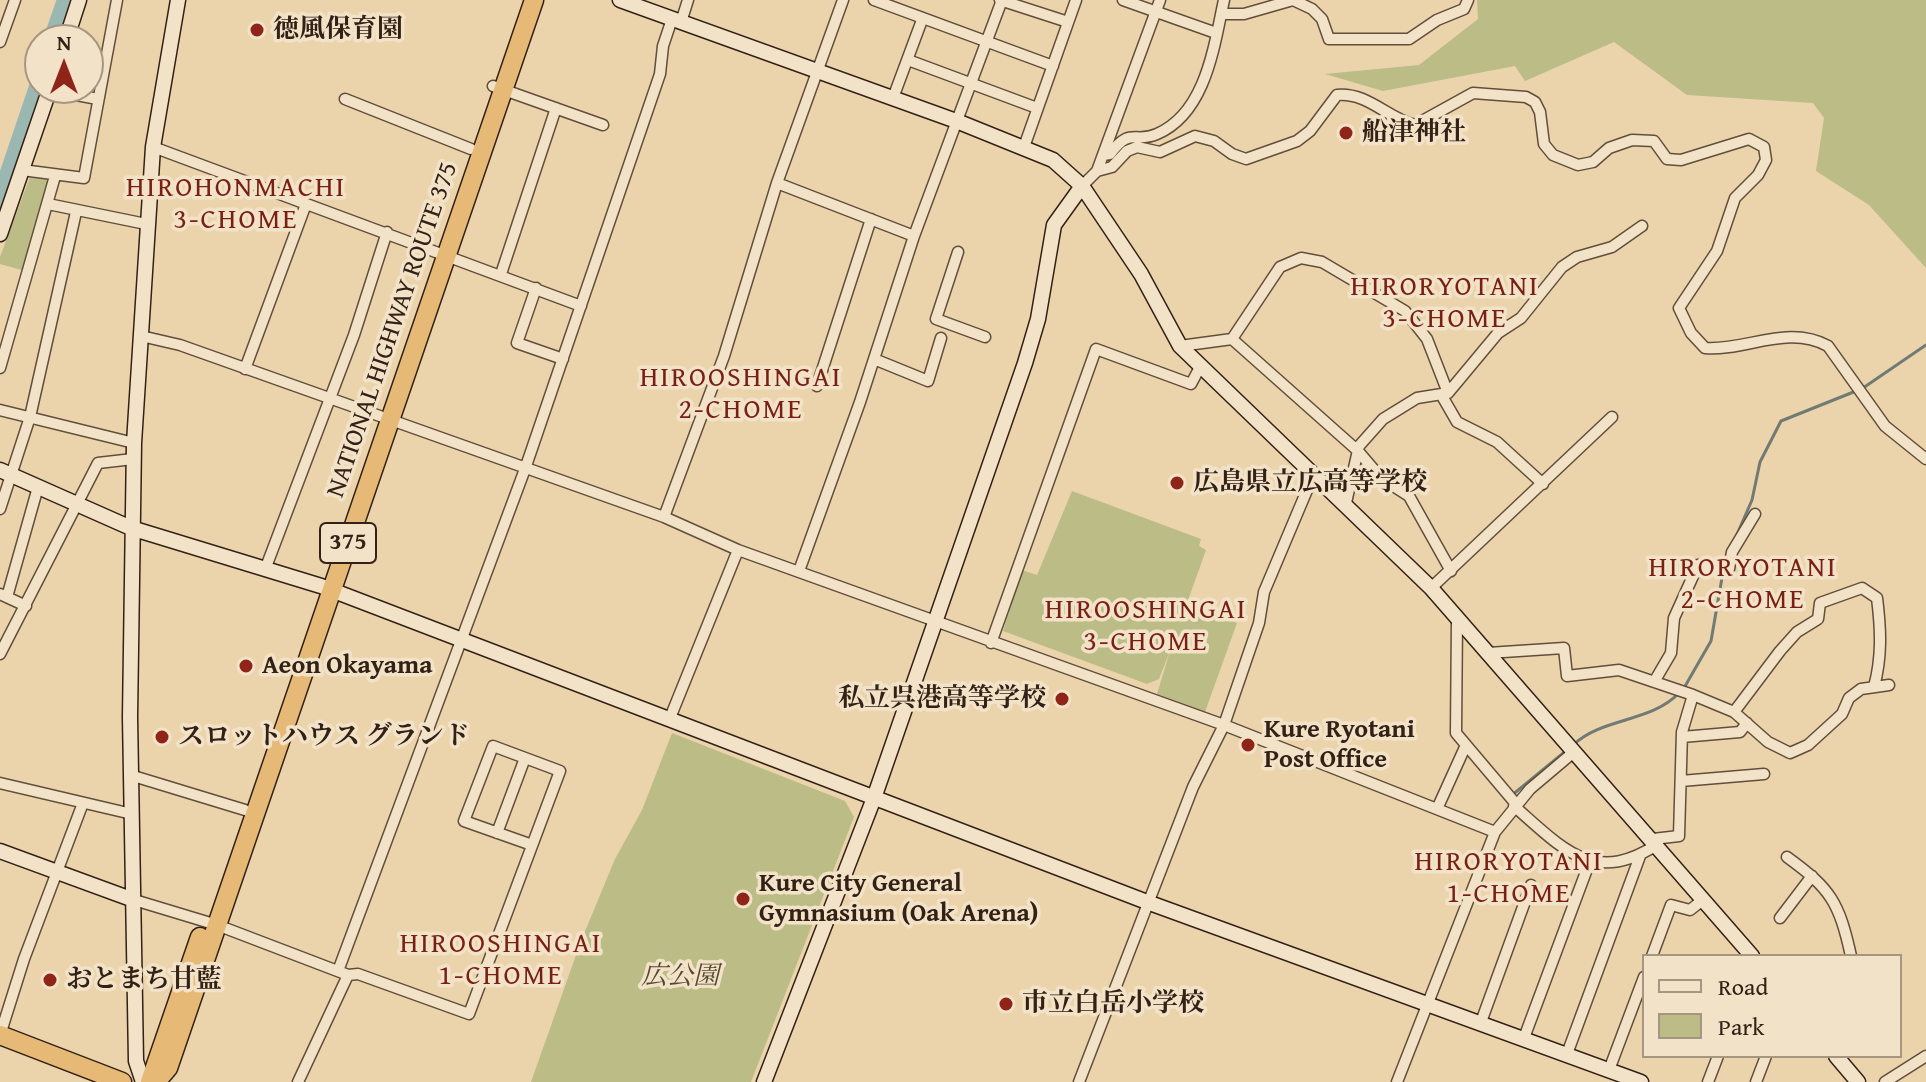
<!DOCTYPE html>
<html>
<head>
<meta charset="utf-8">
<style>
	body { margin:0 }
	#map { position:relative; width:1926px; height:1082px; overflow:hidden; background:#ebd4ab; font-family:"Gentium Book Plus",serif }
	canvas { display:block }
	.legend { position:absolute; left:1642px; top:954px; width:260px; height:104px; box-sizing:border-box; background:#f2e3c8; border:2px solid #a69581; margin:0; padding:10px 14px; list-style:none; font-size:24px; color:#332116 }
	.legend li { display:flex; align-items:center; gap:16px; height:40px }
	.legend b { width:40px; border:2px solid #a69581 }
	.north { position:absolute; left:24px; top:24px; width:80px; height:80px; box-sizing:border-box; background:#f2e3c8; border:2px solid #a69581; border-radius:50%; rotate:0deg; font-size:22px; font-weight:700; line-height:32px; text-align:center; color:#332116 }
	.north::after { content:''; display:block; margin:auto; width:28px; height:36px; background:#8f2418; clip-path:polygon(50% 0,100% 100%,50% 72%,0 100%) }
</style>
</head>
<body>
<div id="map">
<canvas width="1926" height="1082"></canvas>
<ul class="legend">
<li><b style="height:10px;background:#f2e3c8"></b>Road</li>
<li><b style="height:22px;background:#bbbc86"></b>Park</li>
</ul>
<div class="north">N</div>
</div>
<script>
const context = document.querySelector('canvas').getContext('2d');
context.lineJoin = 'round';
function fillPath(path, color) { context.fillStyle = color; context.fill(path, 'evenodd'); }
function stroke(path, color, width, dash) { context.strokeStyle = color; context.lineWidth = width; context.lineCap = dash ? 'butt' : 'round'; context.setLineDash(dash || []); context.stroke(path); }
function drawText(font, color, halo, rows, align = 'center') {
  context.font = font + ' "Gentium Book Plus","Noto Serif JP",serif'; context.lineWidth = 7; context.setLineDash([]); context.textBaseline = 'middle'; context.strokeStyle = halo; context.fillStyle = color; for (const [text, x, y, turn = 0] of rows) {
    context.save(); context.translate(x, y); context.rotate((+turn || 0) * Math.PI / 180); context.textAlign = isNaN(turn) ? turn : align; if (halo) context.strokeText(text, 0, 0); context.fillText(text, 0, 0); context.restore();
  }
}
fillPath(new Path2D(`
	M1477 0H1926V268L1869 205 1816 171 1824 118 1813 103 1687 95 1614 42 1525 81 1515 66 1383 91 1325 74 1419 65 1478 19Z
	M30 177 48 179 51 183 25 271 0 264V257Z
	M1072 491 1201 539 1199 546 1206 550 1187 603 1237 623 1205 712 1157 694 1170 651 1159 679 1147 684 1003 631 1022 570 1037 575Z
	M672 733 845 801 854 817 751 1082H531L581 941 615 859 642 810Z`), '#bbbc86');
stroke(new Path2D(`
	M1863 388 1926 345
	M1735 539 1752 500 1760 462 1781 421 1856 391
	M1684 688 1711 641 1723 572
	M1573 745C1603 717 1650 723 1679 693
	M1511 796 1567 750`), '#717b74', 3);
stroke(new Path2D(`
	M52 40 66 0
	M0 199 40 81`), '#9bb7b2', 18);
const street = new Path2D(`
	M874 0 1053 66
	M1000 0 1068 22
	M1123 0 1216 33
	M1221 14H1244L1293 0 1312 9 1322 19 1329 39H1409L1437 20 1464 9 1468 0
	M681 22 688 0
	M0 42 15 0
	M908 60 1037 108
	M493 86 603 125
	M49 90 98 99
	M893 98 922 20
	M345 99 471 149
	M153 147 581 306
	M1024 147 1076 0
	M1103 155 1110 154C1131 126 1134 144 1157 134 1206 113 1214 46 1224 0
	M22 170 84 178 117 0
	M1097 171 1112 167 1127 151 1137 147 1160 152 1195 136 1214 141 1232 154 1246 159 1297 141 1310 131 1337 95C1368 92 1388 119 1415 125L1473 93 1526 97 1535 102 1540 112 1544 144 1553 155 1578 165 1593 162 1609 148 1632 140 1654 141 1667 159 1681 160 1749 139 1764 147 1766 160 1758 175 1735 198 1717 251 1679 308 1691 333 1705 348C1746 351 1788 324 1828 346L1885 426 1926 459
	M777 183 914 236
	M1082 186 1097 171 1160 0
	M48 204 146 224
	M958 252 936 319 985 337
	M501 274 556 108
	M536 288 517 343 563 359
	M141 336 180 345 664 517 738 550 1224 725 1495 832
	M1232 339 1358 451 1381 478 1409 496 1451 571
	M1180 346 1232 339 1280 267 1301 258 1322 262 1405 311 1427 339 1448 393
	M874 359 928 381 941 338
	M0 368 55 176
	M245 369 306 204
	M817 386 871 219
	M1442 396 1457 422 1497 442 1543 484
	M0 410 134 443
	M1345 507 1359 446 1383 419 1417 398 1448 393 1498 333 1521 318 1562 267 1577 257 1612 247 1642 226
	M0 509 30 417 76 212
	M664 517 724 356 777 183 843 0
	M266 567 354 335 387 232
	M799 571 860 402 914 236 1002 0
	M1431 588 1612 417
	M0 594 26 606
	M7 597 38 487
	M1457 618 1456 733 1516 804
	M991 643 1096 349 1191 384 1200 367
	M1488 653 1564 648 1567 676 1619 670 1693 695 1734 712 1768 742 1790 753 1808 745 1842 714 1849 698 1861 689 1889 685
	M0 654 98 463 133 459
	M1654 682 1671 653 1674 618 1698 565 1729 569 1732 552 1755 514
	M1734 712 1780 651 1797 632 1818 619 1820 603 1862 588 1877 598C1881 630 1882 657 1874 687
	M670 718 738 550
	M1682 737 1740 732 1747 723
	M130 775 245 810
	M1681 781 1764 774
	M0 783 132 814
	M1514 806C1563 849 1594 886 1658 844
	M1437 809 1466 745
	M497 833 525 758
	M1653 839 1679 836 1682 732 1693 695
	M1787 857C1831 889 1839 902 1851 956
	M131 899 217 925 348 975 298 1082
	M1780 918 1812 876
	M1652 956 1671 905 1690 910 1704 899
	M338 971 525 469 660 74 663 46 672 19
	M348 975 358 974 469 1014 560 771 493 746 464 821 532 845
	M1481 1022 1531 885
	M0 1035 24 959 83 803
	M1524 1038 1590 861
	M1567 1054 1640 856
	M1609 1070 1644 977
	M1079 1082 1193 787 1224 725 1259 623 1264 592 1313 476
	M1397 1082 1495 832 1530 789 1575 751
	M1708 1082 1718 1056
	M1756 1082 1766 1056
	M1885 1082 1926 1056`);
const secondary = new Path2D(`
	M620 0 959 122 1053 160 1082 186 1141 274 1180 346 1431 588 1752 956
	M66 40 79 0
	M0 234 50 88
	M0 470 131 528 321 586 1147 902 1641 1082
	M0 851 131 899
	M1836 1056 1858 1082
	M143 1082 136 1061 130 717 134 443 153 147 178 0
	M764 1082 874 798 1025 363 1038 319 1054 225 1082 186`);
const highway = new Path2D(`
	M0 1035 122 1082
	M150 1082 200 937
	M156 1082 168 1068 534 0`);
stroke(street, '#614e3b', 13);
stroke(secondary, '#332116', 17);
stroke(highway, '#332116', 21);
stroke(street, '#f2e3c8', 10);
stroke(secondary, '#f2e3c8', 14);
stroke(highway, '#e6ba76', 18);
for (const [x, y, r, color] of [
	[257,30,8,"#8f2418"],
	[1346,133,8,"#8f2418"],
	[1177,483,8,"#8f2418"],
	[246,666,8,"#8f2418"],
	[1062,699,8,"#8f2418"],
	[162,737,8,"#8f2418"],
	[1248,745,8,"#8f2418"],
	[743,899,8,"#8f2418"],
	[50,980,8,"#8f2418"],
	[1006,1004,8,"#8f2418"]
]) { const dot = new Path2D(); dot.arc(x, y, r, 0, 2 * Math.PI); context.fillStyle = color; context.fill(dot); stroke(dot, '#f2e3c8', 3); }
for (const [x, y, w] of [
	[348,543,56]
]) { const box = new Path2D(); box.roundRect(x - w / 2, y - 20, w, 40, 6); context.fillStyle = '#f2e3c8'; context.fill(box); stroke(box, '#332116', 2); }
drawText('bold 24px', '#332116', null, [
	["375",348,543]
]);
drawText('bold 26px', '#332116', '#f2e3c8', [
	["徳風保育園",273,30],
	["船津神社",1362,133],
	["広島県立広高等学校",1193,483],
	["Aeon Okayama",262,666],
	["私立呉港高等学校",1046,699,"right"],
	["Kure Ryotani",1264,730],
	["Post Office",1264,760],
	["スロットハウス グランド",178,737],
	["Kure City General",759,884],
	["Gymnasium (Oak Arena)",759,914],
	["おとまち甘藍",66,980],
	["市立白岳小学校",1022,1004]
], 'left');
drawText('26px', '#332116', '#f2e3c8', [
	["NATIONAL HIGHWAY ROUTE 375",393,330,-71]
]);
drawText('italic 26px', '#554832', '#f2e3c8', [
	["広公園",680,977]
]);
context.letterSpacing = '2px';
drawText('28px', '#7a1f14', '#f2e3c8', [
	["HIROHONMACHI",236,189],
	["3-CHOME",236,221],
	["HIRORYOTANI",1445,288],
	["3-CHOME",1445,320],
	["HIROOSHINGAI",741,379],
	["2-CHOME",741,411],
	["HIRORYOTANI",1743,569],
	["2-CHOME",1743,601],
	["HIROOSHINGAI",1146,611],
	["3-CHOME",1146,643],
	["HIRORYOTANI",1509,863],
	["1-CHOME",1509,895],
	["HIROOSHINGAI",501,945],
	["1-CHOME",501,977]
]);
context.letterSpacing = '0px';
</script>
</body>
</html>
